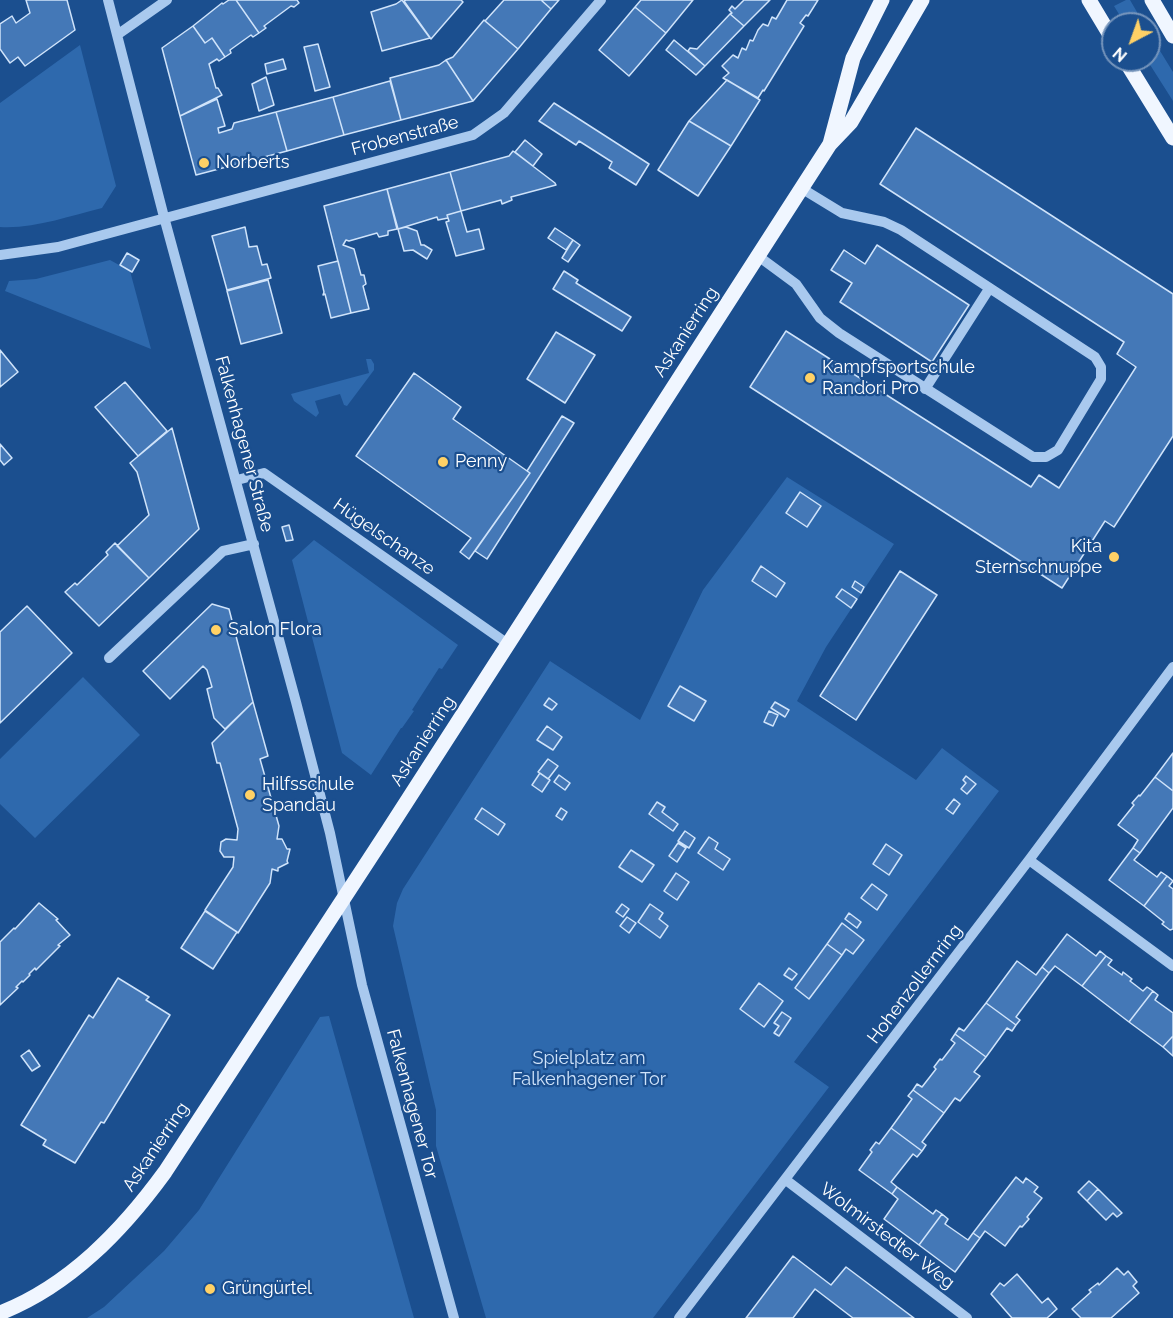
<!DOCTYPE html>
<html>
<head>
<meta charset="utf-8">
<style>
	body { margin:0 }
	#map { position:relative; width:1173px; height:1318px; overflow:hidden; background:#1b4f8f; font-family:Raleway,sans-serif }
	canvas { display:block }
	.north { position:absolute; left:1101px; top:12px; width:60px; height:60px; box-sizing:border-box; background:#1b4f8f; border:2px solid #7695bc; border-radius:50%; rotate:221deg; font-size:16px; font-weight:700; line-height:24px; text-align:center; color:#fff }
	.north::after { content:''; display:block; margin:auto; width:21px; height:27px; background:#ffd166; clip-path:polygon(50% 0,100% 100%,50% 72%,0 100%) }
</style>
</head>
<body>
<div id="map">
<canvas width="1173" height="1318"></canvas>
<div class="north">N</div>
</div>
<script>
const context = document.querySelector('canvas').getContext('2d');
context.lineJoin = 'round';
function fillPath(path, color) { context.fillStyle = color; context.fill(path, 'evenodd'); }
function stroke(path, color, width, dash) { context.strokeStyle = color; context.lineWidth = width; context.lineCap = dash ? 'butt' : 'round'; context.setLineDash(dash || []); context.stroke(path); }
function drawText(font, color, halo, rows, align = 'center') {
  context.font = font + ' Raleway,sans-serif'; context.lineWidth = 4.5; context.setLineDash([]); context.textBaseline = 'middle'; context.strokeStyle = halo; context.fillStyle = color; for (const [text, x, y, turn = 0] of rows) {
    context.save(); context.translate(x, y); context.rotate((+turn || 0) * Math.PI / 180); context.textAlign = isNaN(turn) ? turn : align; if (halo) context.strokeText(text, 0, 0); context.fillText(text, 0, 0); context.restore();
  }
}
fillPath(new Path2D(`
	M1126 0H1130L1144 24H1125L1114 6Z
	M1149 33 1173 72V101L1147 60H1149Z
	M80 45 116 186 102 208C69 216 34 229 0 227V103Z
	M110 260 130 271 151 349 5 291 9 281 36 279Z
	M366 359H371L374 364V370L347 406 344 405 340 394 315 401 319 413 316 417 294 401 291 394 369 373Z
	M787 477 894 544 826 647 797 701 916 780 942 748 999 791 794 1062 829 1087 653 1318H486L436 1146V1110L393 926 397 903 403 889 550 661 640 720 703 590Z
	M314 540 458 645 442 669 439 668 412 710 414 711 402 728H401L371 775 342 753 292 560Z
	M83 677 140 735 35 838 0 804V759Z
	M329 1016 414 1318H87L104 1307 164 1251 199 1210 320 1017Z`), '#2e69ad');
const building = new Path2D(`
	M26 0H67L75 30 25 66 18 57 10 63 0 49V24L12 16 16 23 30 13Z
	M229 0H236L259 33 253 37 251 35 230 50 231 53 225 57 212 38 205 43 193 26 222 3 223 4Z
	M236 0H297L299 3 294 7 291 6 264 26 266 28 259 33Z
	M402 0 430 38 382 51 371 12 396 4Z
	M406 0H461L463 2 431 39 404 1Z
	M504 0H541L551 9 518 49 485 21Z
	M541 0H559L551 9Z
	M641 0H693L666 33 635 7Z
	M744 0H770L744 26 730 14 732 13 729 10 732 6 735 9Z
	M787 0H818L808 16 806 15 800 23 804 26 764 91 763 90 758 98 723 78 729 73 722 66 733 55 738 58 742 48 746 50 750 40 753 41 758 30 763 24 768 26 772 17 776 19Z
	M635 7 666 33 629 76 599 50Z
	M730 14 744 26 705 66 688 51 690 48 697 49Z
	M484 20 518 49 473 101 446 60 453 57Z
	M193 26 205 43 212 38 225 57 219 61 217 59 209 64 216 88H218L222 95 180 116 162 48Z
	M674 40 705 66 696 75 666 50Z
	M318 44 330 87 315 91 304 47Z
	M283 59 286 69 267 74 265 64Z
	M446 60 473 101 401 120 390 78 439 65Z
	M266 77 274 105 259 111 252 84Z
	M727 80 760 100 731 146 689 121Z
	M390 81 401 120 344 135 333 97Z
	M333 97 344 135 287 151 276 112Z
	M217 99 225 126 218 128 219 133 232 129 234 123 276 112 287 151 196 175 180 116Z
	M554 103 649 164 636 185 609 168 612 162 579 141 576 145 539 121Z
	M689 121 731 146 698 196 658 170Z
	M916 128 1173 294V436L1114 527 1105 521 1062 588 750 387 786 331 1031 487 1039 475 1059 488 1136 367 1117 354 1124 342 880 184Z
	M525 140 542 154 533 166 515 152Z
	M513 151 555 183 556 185 511 197 512 200 502 204 501 200 461 211 450 172 509 156Z
	M450 172 461 211 447 215 448 218 438 220 437 217 398 229 387 189Z
	M387 189 397 229 388 231V235L379 237 377 233 349 241 346 240 343 245 354 249 361 275H364L366 284 363 286 369 309 351 313 324 206Z
	M461 211 467 232 479 229 484 249 456 256 446 222 449 221 447 215Z
	M245 227 249 247 257 246 262 265 267 264 271 278 227 290 212 236Z
	M406 227 417 231 421 245H424L432 250 427 259 413 250 404 251 398 229Z
	M555 228 573 240 566 250 548 238Z
	M573 240 580 245 568 262 562 258Z
	M877 245 969 305 932 362 840 302 852 283 831 270 844 250 865 264Z
	M127 253 139 260 132 272 120 265Z
	M338 261 351 313 331 318 325 294 323 295 324 292 318 266Z
	M564 271 578 280 576 283 631 317 622 331 553 289Z
	M268 280 282 333 241 344 227 291Z
	M556 332 595 355 565 403 527 379Z
	M0 350 18 372 0 387Z
	M414 373 461 407 453 419 530 473 469 559 460 552 471 538 356 456Z
	M125 382 167 431 138 456 95 407Z
	M562 416 574 423 487 559 475 551 530 473 527 471Z
	M172 428 199 529 149 578 117 546 149 515 137 472 130 463Z
	M0 444 12 458 4 465 0 460Z
	M800 492 821 506 807 527 786 513Z
	M289 525 293 540 286 541 282 527Z
	M115 543 149 578 99 626 65 592 75 583 77 585 108 555 106 552Z
	M761 566 785 583 776 597 752 581Z
	M900 571 937 595 856 720 820 696Z
	M855 581 864 587 861 593 852 587Z
	M842 589 857 599 851 608 836 597Z
	M212 604 229 609 253 702 225 729 214 718 207 689 212 687 207 670 203 666 170 699 143 671Z
	M27 606 72 653 0 723V632Z
	M680 686 706 701 694 721 668 706Z
	M549 698 557 704 552 710 544 705Z
	M253 702 268 756 260 759 279 826 277 839H282L287 849H290L287 861 288 863 278 868V871L272 869 270 883 238 933 205 910 233 867 234 857H224L220 851 221 842 226 839 237 840 238 829 220 763H217L212 743Z
	M775 702 789 710 785 717 771 708Z
	M769 711 778 715 773 726 764 722Z
	M547 726 562 737 553 750 537 740Z
	M1173 753V791L1155 777Z
	M548 759 558 766 548 779 538 772Z
	M540 773 550 780 542 792 532 785Z
	M559 775 570 783 565 790 554 782Z
	M966 776 976 784 967 794 961 789 966 783 963 780Z
	M1155 777 1173 791V808L1140 853 1133 848 1138 840 1118 825 1134 805 1132 803 1139 795 1140 796Z
	M954 799 960 804 953 814 946 809Z
	M657 802 665 807 662 812 678 824 673 831 649 814Z
	M482 808 505 824 498 835 475 819Z
	M561 808 567 812 562 820 556 816Z
	M685 831 695 838 689 848 678 841Z
	M709 837 718 843 715 849 730 859 723 870 698 853Z
	M678 843 686 848 677 862 669 856Z
	M886 844 902 855 889 875 873 864Z
	M1133 848 1140 853 1134 860 1157 877 1161 872 1167 876 1144 906 1109 880Z
	M631 850 654 865 642 882 619 867Z
	M676 873 689 882 677 900 664 891Z
	M1167 876 1173 881 1169 886 1173 889V929L1170 930 1162 924 1164 922 1144 906Z
	M872 884 887 895 877 910 861 898Z
	M39 903 58 919 56 920 70 935 58 945 60 946 36 970 35 968 29 974 30 975 23 982 22 981 16 987 18 988 0 1005V942L14 928 15 929Z
	M622 904 629 909 623 917 616 912Z
	M650 904 663 913 659 919 668 926 660 938 638 922Z
	M205 911 237 932 213 969 181 948Z
	M849 913 861 922 857 928 845 919Z
	M627 917 636 923 629 933 620 926Z
	M842 923 864 940 853 954 846 949 842 955 827 944Z
	M1067 934 1096 956 1100 951 1106 956 1082 986 1055 966 1049 973 1042 967Z
	M827 944 842 955 809 999 795 988Z
	M1106 956 1112 960 1108 965 1122 975 1123 972 1132 979 1130 981 1143 991 1147 987 1153 991 1129 1022 1082 986Z
	M1017 961 1036 975 1042 967 1049 973 1016 1017 1020 1020 1016 1025 986 1003Z
	M789 968 797 974 792 980 784 975Z
	M118 978 149 997 146 1000 170 1015 104 1123 101 1122 75 1163 43 1145 46 1140 21 1125 89 1015 93 1018Z
	M759 983 783 1001 764 1027 740 1009Z
	M1153 991 1158 995 1155 1000 1173 1013V1036L1163 1047 1129 1022Z
	M986 1003 1016 1025 1012 1031 1007 1028 986 1057 955 1034 959 1028 964 1031Z
	M782 1012 791 1018 779 1036 774 1033 779 1026 774 1023Z
	M955 1034 986 1057 974 1072 980 1076 960 1101 955 1098 944 1113 913 1090 917 1084 922 1087 936 1069 934 1067 940 1059 942 1060 955 1043 951 1040Z
	M1173 1036V1056L1163 1047Z
	M29 1050 40 1066 32 1071 21 1056Z
	M913 1090 944 1113 922 1142 926 1145 922 1151 891 1128 912 1099 908 1096Z
	M891 1128 922 1151 917 1157 913 1154 891 1182 897 1187 892 1194 859 1170 872 1152 870 1150 876 1142 879 1144Z
	M1016 1177 1023 1183 1026 1178 1038 1187 1034 1192 1042 1198 1027 1217 1029 1219 1022 1227 1020 1226 1005 1246 985 1231 980 1238 973 1233Z
	M1089 1181 1098 1189 1087 1201 1078 1192Z
	M897 1187 933 1214 936 1210 942 1214 919 1245 884 1219 898 1199 892 1194Z
	M1098 1189 1122 1213 1117 1217 1113 1213 1106 1220 1087 1201Z
	M942 1214 948 1219 945 1224 968 1240 973 1233 980 1238 955 1272 919 1245Z
	M793 1256 831 1285 846 1267 914 1318H853L815 1289 793 1318H746Z
	M1117 1268 1124 1275 1128 1271 1137 1282 1133 1286 1139 1293 1111 1318H1081L1072 1309 1091 1292 1089 1290 1098 1283 1099 1285Z
	M1017 1274 1042 1303 1048 1298 1057 1309 1047 1318H1012L991 1294 1000 1283 1004 1286Z`);
fillPath(building, '#4478b7');
stroke(building, '#cfe3fa', 1.5);
stroke(new Path2D(`
	M108 0 164 217 296 702 330 833 362 985 454 1318
	M117 35 167 0
	M0 255 58 247 473 135 504 113 601 0
	M758 256 796 284 820 318 839 333 1033 457H1046L1058 450 1101 379V367L1095 357 901 230 884 222 842 213 801 188
	M925 389 989 289
	M237 480 264 473 508 644
	M109 658 223 551 254 544
	M1029 860 1173 966
	M786 1180 967 1318
	M679 1318 1029 860 1173 667`), '#a9c9ee', 10);
stroke(new Path2D(`
	M1089 0 1113 40
	M1152 0 1173 36
	M1125 60 1173 138
	M830 144 853 58 882 0
	M0 1313C69 1286 122 1231 165 1172L389 829 830 144 851 122 922 0`), '#f0f6ff', 15);
for (const [x, y, r, color] of [
	[204,163,6,"#ffd166"],
	[810,378,6,"#ffd166"],
	[443,462,6,"#ffd166"],
	[1114,557,6,"#ffd166"],
	[216,630,6,"#ffd166"],
	[250,795,6,"#ffd166"],
	[210,1289,6,"#ffd166"]
]) { const dot = new Path2D(); dot.arc(x, y, r, 0, 2 * Math.PI); context.fillStyle = color; context.fill(dot); stroke(dot, '#1b4f8f', 2); }
drawText('18px', '#fff', '#1b4f8f', [
	["Frobenstraße",405,136,-15],
	["Askanierring",686,332,-57],
	["Falkenhagener Straße",244,444,75],
	["Hügelschanze",384,537,35],
	["Askanierring",423,741,-57],
	["Hohenzollernring",915,984,-53],
	["Falkenhagener Tor",412,1104,75],
	["Askanierring",156,1147,-56],
	["Wolmirstedter Weg",887,1236,37]
]);
drawText('18px', '#fff', '#1b4f8f', [
	["Norberts",216,163],
	["Kampfsportschule",822,368],
	["Randori Pro",822,389],
	["Penny",455,462],
	["Kita",1102,547,"right"],
	["Sternschnuppe",1102,568,"right"],
	["Salon Flora",228,630],
	["Hilfsschule",262,785],
	["Spandau",262,806],
	["Grüngürtel",222,1289]
], 'left');
drawText('18px', '#cfe3fa', '#1b4f8f', [
	["Spielplatz am",589,1059],
	["Falkenhagener Tor",589,1080]
]);
</script>
</body>
</html>
